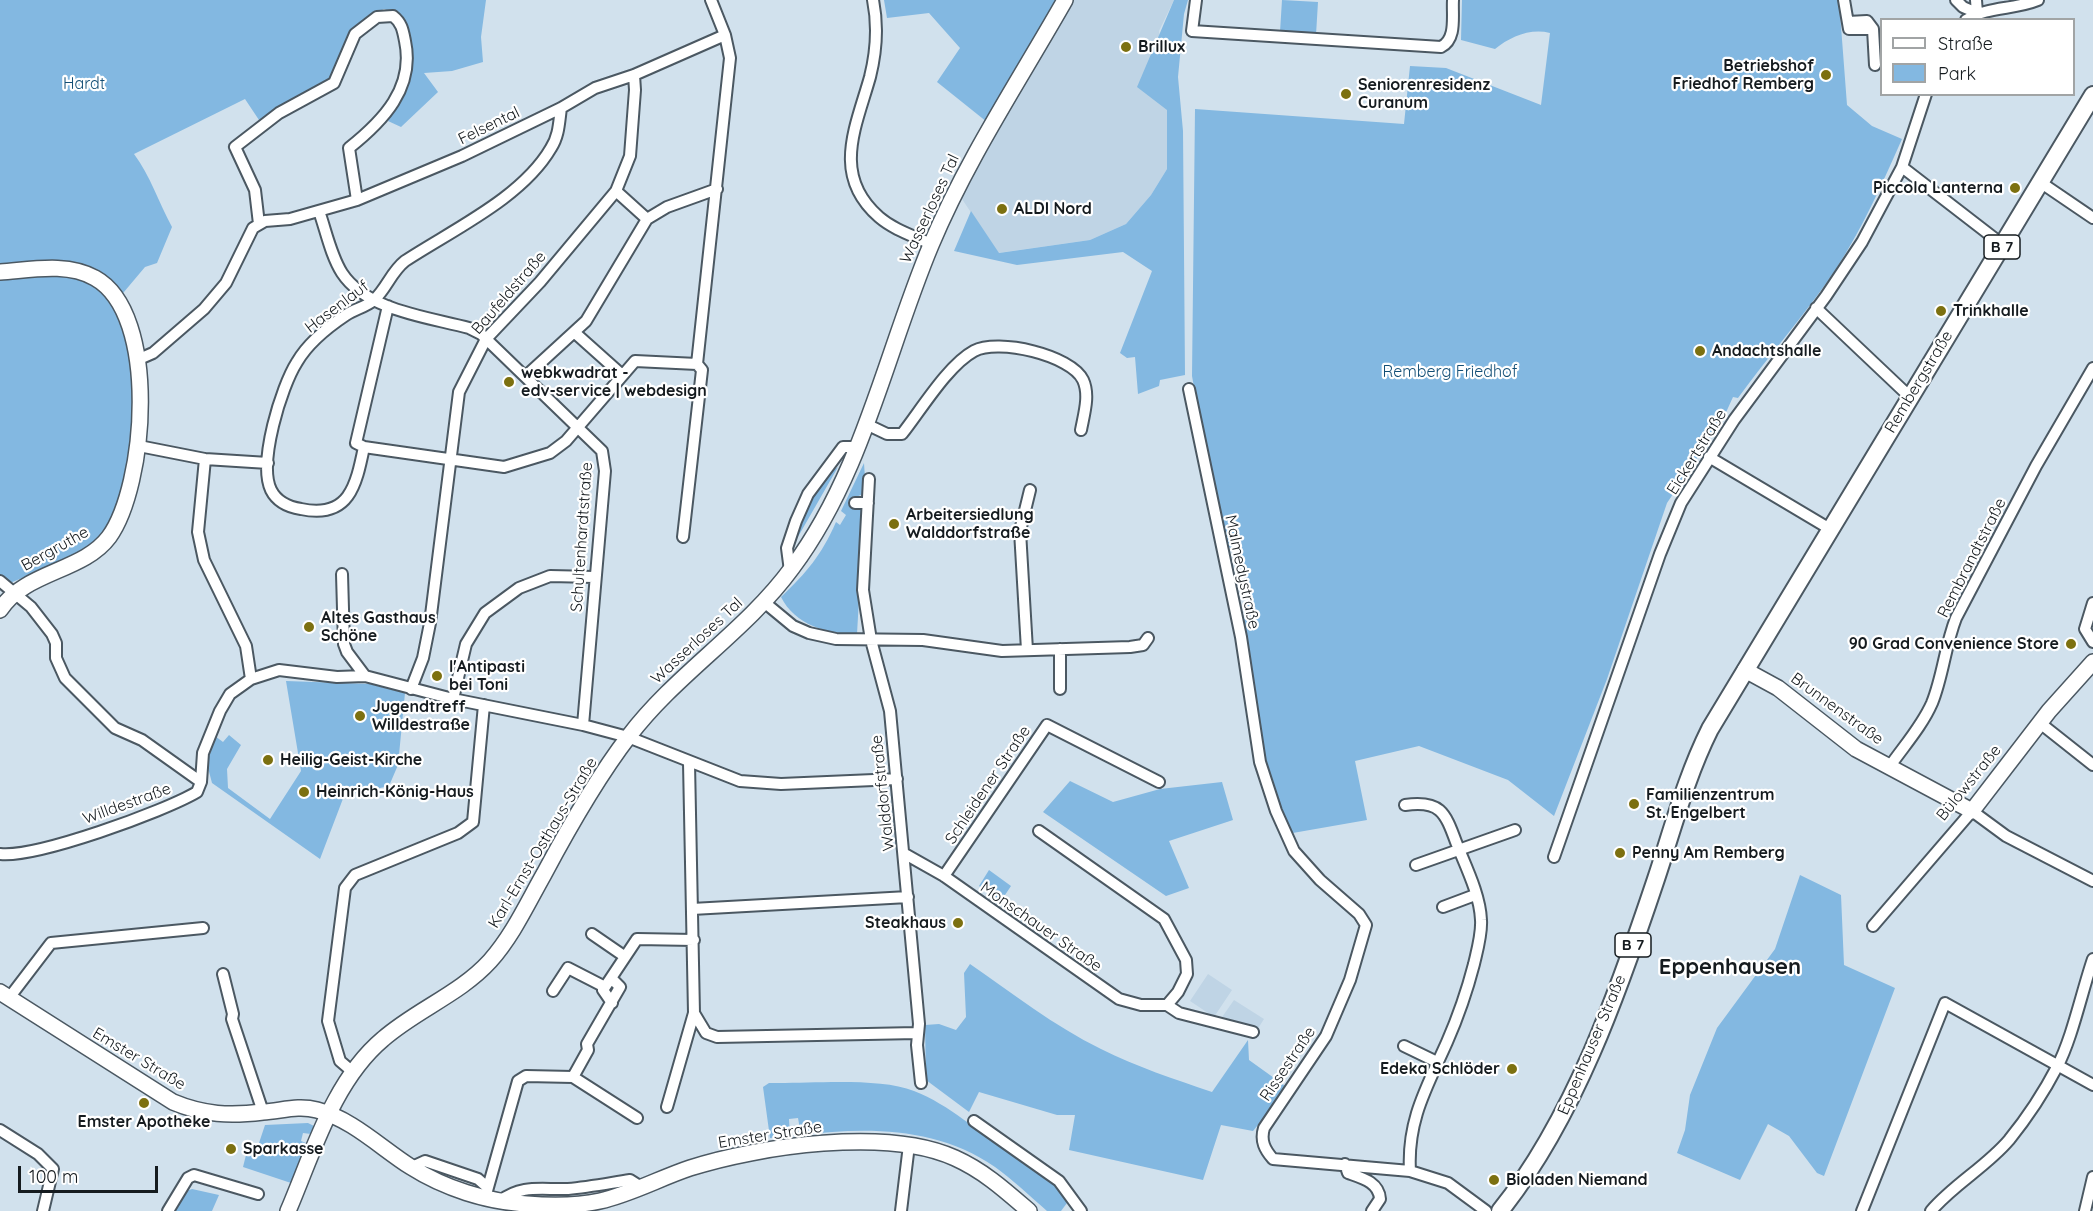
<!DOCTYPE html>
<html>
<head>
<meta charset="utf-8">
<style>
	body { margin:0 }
	#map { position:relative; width:2093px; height:1211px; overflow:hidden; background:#d1e1ed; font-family:Quicksand,sans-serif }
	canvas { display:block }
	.legend { position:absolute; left:1880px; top:18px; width:195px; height:78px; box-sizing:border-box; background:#fff; border:2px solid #a1a4a5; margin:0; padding:8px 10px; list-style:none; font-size:18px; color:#151b1f }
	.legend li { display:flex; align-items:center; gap:12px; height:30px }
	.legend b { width:30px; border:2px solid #a1a4a5 }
	.scale { position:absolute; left:18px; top:1166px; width:140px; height:27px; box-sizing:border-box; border:3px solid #151b1f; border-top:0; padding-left:8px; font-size:18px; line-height:21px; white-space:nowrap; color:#151b1f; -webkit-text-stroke:4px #fff; paint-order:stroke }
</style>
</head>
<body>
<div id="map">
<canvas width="2093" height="1211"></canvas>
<ul class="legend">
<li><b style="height:8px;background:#fff"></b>Straße</li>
<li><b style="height:16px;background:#83b8e1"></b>Park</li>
</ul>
<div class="scale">100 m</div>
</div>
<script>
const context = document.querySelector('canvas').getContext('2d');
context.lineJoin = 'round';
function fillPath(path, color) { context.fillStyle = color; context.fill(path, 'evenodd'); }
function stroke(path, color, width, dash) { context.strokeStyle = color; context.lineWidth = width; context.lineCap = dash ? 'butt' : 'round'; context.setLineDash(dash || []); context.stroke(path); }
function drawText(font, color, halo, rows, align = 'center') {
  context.font = font + ' Quicksand,sans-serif'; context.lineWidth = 4.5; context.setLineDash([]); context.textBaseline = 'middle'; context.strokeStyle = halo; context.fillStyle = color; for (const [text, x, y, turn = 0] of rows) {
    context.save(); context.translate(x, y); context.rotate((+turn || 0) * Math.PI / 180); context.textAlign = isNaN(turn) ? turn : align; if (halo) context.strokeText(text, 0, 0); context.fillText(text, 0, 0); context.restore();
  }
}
fillPath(new Path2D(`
	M1065 0H1174L1159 31 1167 110V169L1151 195 1126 224 1090 240 998 253 956 190Z
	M1208 974 1232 990 1214 1017 1190 1001Z
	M1234 1000 1264 1019 1257 1030 1220 1020Z`), '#bfd4e5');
fillPath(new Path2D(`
	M0 0H486L481 37 483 62 452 71 424 73 438 92 401 127 388 121C407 89 433 27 384 9L365 19 356 29 333 79 259 120 245 99 134 154C150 175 159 203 172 227L157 263 145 267 113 305 131 352 137 404 119 515 87 551 10 583 0 577Z
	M884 0H1065L992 126 937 82 960 48 929 13 887 18Z
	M1174 0H1188L1184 14 1178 77 1183 131 1185 375 1160 380 1159 386 1138 394 1135 357 1127 358 1120 353 1152 271 1123 252 1017 265 954 251 971 211 999 253 1090 240 1126 224 1151 195 1167 169V110L1137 87Z
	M1282 0 1318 2 1316 35 1280 32Z
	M1462 0H1839L1847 105 1872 126 1902 139C1879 191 1856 243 1822 289 1795 326 1765 361 1738 398L1733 397 1723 419 1667 503 1607 679 1554 816 1508 780 1419 746 1355 761 1367 820 1287 834 1260 762 1242 636 1247 597 1240 555 1222 542 1192 376 1195 109 1404 124 1410 66 1446 68 1541 105 1550 33C1530 28 1510 37 1495 49L1461 40Z
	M864 463 866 493 853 498 852 505 861 507 864 511 857 634C827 634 795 625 781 597 807 572 821 556 836 522L840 525 846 515 841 511Z
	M838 467 795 542C805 518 815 481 838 467Z
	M286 681 370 684 405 693 398 765 389 786 344 796 320 859 212 783 207 764 215 736 223 742 229 735 241 745 227 769 228 788 270 819 301 771Z
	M1070 781 1113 802 1160 789 1222 782 1233 820 1169 841 1189 888 1166 896 1043 812Z
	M989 870 1011 886 1001 901 979 886Z
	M1800 875 1841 895 1844 965 1895 988 1824 1176 1817 1173 1789 1136 1768 1124 1740 1180 1677 1153 1685 1130 1690 1095 1717 1028 1775 949Z
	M970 964C1012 993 1054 1026 1101 1049 1137 1067 1174 1079 1212 1092L1248 1040 1249 1060 1288 1088 1253 1131 1221 1125 1203 1180 1069 1150 1075 1115H1057L979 1092 969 1112 926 1080 925 1025 939 1024 956 1030 966 1017 964 973Z
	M769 1083C809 1084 878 1077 914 1091 950 1105 978 1132 1010 1153 1031 1167 1058 1178 1067 1203L1061 1211H1047C1030 1196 1013 1180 995 1167 937 1127 868 1127 801 1135L798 1118 789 1119 790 1136 770 1138 763 1087Z
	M308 1123 314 1126 311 1134 303 1133 301 1141 306 1143 291 1183 243 1167 248 1147 257 1149 265 1125Z
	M192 1189 219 1195 212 1211H176V1205L184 1192Z`), '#83b8e1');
const street = new Path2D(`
	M873 0C878 25 876 53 870 77 856 127 831 175 879 217 894 230 914 236 931 244
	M1196 0 1192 31 1441 47C1457 39 1452 16 1453 0
	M1844 0 1849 29H1873L1875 65
	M1956 0 1963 7 1977 13
	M1976 0 1977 13
	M1966 20C1988 6 2014 10 2038 0
	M1848 22 1867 21 1873 29
	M1902 167 2003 245
	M2040 182 2093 218
	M616 191 647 219
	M319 211C326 231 331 256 342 273 367 311 429 317 469 328L481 334 602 451 605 471 583 725
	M259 224 255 190 235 147 279 113 334 83 355 34 377 17 393 16C402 23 403 31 405 41 415 88 383 121 349 148L357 200
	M388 306 356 443 364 447C356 486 349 519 301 509 288 507 277 502 271 490 258 463 281 387 297 362 308 343 328 327 346 315 355 309 366 307 374 300 387 288 391 272 405 261 452 230 522 198 551 148 559 136 559 122 561 108
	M1816 308 1910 397
	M574 332 621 374
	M137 360 153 353 204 309 226 283 253 228 265 221 290 219 357 200 462 156 561 108 595 88 634 75 725 35
	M526 376 586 321 647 219 667 207 717 189
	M1189 389 1241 637 1260 762 1276 811 1294 851 1320 880 1359 914 1366 925 1350 980 1326 1036 1264 1128C1260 1141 1265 1150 1273 1159L1410 1171 1448 1183 1486 1211
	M866 424 887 434H902C921 410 948 365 974 351 998 338 1071 355 1083 380 1090 395 1084 414 1081 430
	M139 446 205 459 268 463
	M364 447 504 467 550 453 566 441 635 361 697 364
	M1709 457 1830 529
	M205 459 198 532 204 560 246 646 251 679
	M869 479 863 590 871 640 890 711 919 1024 917 1045 921 1083
	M855 503H868
	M683 537 702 370 697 364 730 58 725 35 711 0
	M790 571 787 548 796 521 808 494 843 447H857
	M342 574 344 644 347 652 365 676
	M0 581 31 607 52 634 56 643V658L65 678 115 728 142 740 201 782
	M764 602 793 626 809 633 836 639 923 640 1002 651 1130 647 1143 645 1148 638
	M2093 603 2085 629 2093 642
	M1027 650 1020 531 1030 490
	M411 689 423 658 430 623 459 392 486 339 540 282 616 191 630 156 635 90 634 75
	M1060 689V649
	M453 699 466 644 485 613 519 588 550 576 594 577
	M2040 723 2093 765
	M689 763 694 1013 706 1033 717 1037 917 1033
	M1890 766C1904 746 1922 726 1932 703 1943 676 1945 646 1956 618L2036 466 2093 368
	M1405 805C1440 800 1445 812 1456 842 1465 865 1480 894 1481 920 1482 934 1477 951 1474 964 1467 991 1458 1017 1447 1042 1427 1087 1407 1120 1410 1171
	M1039 831 1164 919 1186 960 1187 974 1178 992 1167 1005
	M0 854C36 858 163 812 197 792L201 782 203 753 220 711 230 694 251 679 279 670 337 677 365 676 453 699 583 725 628 737 740 781 781 784 897 779
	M905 854 944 876 1119 999 1141 1005H1167L1179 1013 1253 1032
	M1554 857 1660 554 1681 503 1734 420 1826 296 1862 242 1902 167 1926 94
	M1416 865 1515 830
	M944 876 1047 725 1159 782
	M1443 907 1475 895
	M692 909 908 897
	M1873 926 1972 811 2006 836 2093 881
	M592 934 624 956
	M223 974 233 1014 232 1019 263 1112
	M553 991 568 968 605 987
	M9 998 51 943 203 928
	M612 1003 603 990 637 939 694 940
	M1404 1046 1437 1062
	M354 1073 340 1061 328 1021 345 888 355 875 458 833 473 822 484 705
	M573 1077 637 1118
	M667 1107 694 1013
	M974 1121 1059 1181 1081 1211
	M0 1130 38 1154 53 1169 43 1211
	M1345 1164 1348 1173C1362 1178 1379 1182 1380 1199L1372 1211
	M412 1167 425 1161 478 1179 487 1187
	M485 1198 518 1081 526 1076 573 1077 588 1050 587 1044 620 987 611 978
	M500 1201C522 1184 542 1190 568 1189 589 1187 610 1183 630 1180L641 1187
	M168 1211 188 1178 194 1175 258 1194
	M901 1211 909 1145
	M1862 1211 1945 1003 2093 1085
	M1931 1211C1954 1184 1986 1167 2009 1140 2026 1119 2044 1092 2057 1067 2072 1039 2082 991 2093 959
	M2085 1211 2093 1177`);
const secondary = new Path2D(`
	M0 272C30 270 67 262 95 278 160 314 146 486 109 537 83 572 25 571 0 610
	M1745 670 1778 688 1856 749 1972 811 2049 711 2093 662
	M0 992 173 1102C204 1115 230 1116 263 1112 281 1111 298 1105 317 1110 352 1119 381 1148 411 1167 444 1188 487 1202 527 1204 551 1206 577 1206 600 1201 631 1194 660 1178 690 1168 759 1146 888 1127 955 1158 984 1171 1006 1191 1029 1211
	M288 1211C313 1153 333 1081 383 1039 416 1010 460 994 490 961 513 935 527 904 544 874 569 827 596 779 629 736 676 674 746 631 792 568 863 473 886 352 931 245 967 159 1019 81 1065 0`);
const primary = new Path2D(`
	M1500 1211C1574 1119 1619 990 1656 879 1673 828 1686 777 1710 729L2093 95`);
stroke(street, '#4b5862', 14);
stroke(secondary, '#4b5862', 18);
stroke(primary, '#4b5862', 20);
stroke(street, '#fff', 10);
stroke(secondary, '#fff', 15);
stroke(primary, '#fff', 16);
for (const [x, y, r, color] of [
	[1126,47,6,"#7c7010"],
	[1826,75,6,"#7c7010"],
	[1346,94,6,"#7c7010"],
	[2015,188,6,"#7c7010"],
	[1002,209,6,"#7c7010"],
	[1941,311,6,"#7c7010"],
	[1700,351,6,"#7c7010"],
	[509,382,6,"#7c7010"],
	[894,524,6,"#7c7010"],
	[309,627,6,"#7c7010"],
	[2071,644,6,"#7c7010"],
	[437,676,6,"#7c7010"],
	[360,716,6,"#7c7010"],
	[268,760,6,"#7c7010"],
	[304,792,6,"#7c7010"],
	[1634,804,6,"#7c7010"],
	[1620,853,6,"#7c7010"],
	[958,923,6,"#7c7010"],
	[1512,1069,6,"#7c7010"],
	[144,1103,6,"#7c7010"],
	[231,1149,6,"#7c7010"],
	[1494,1180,6,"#7c7010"]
]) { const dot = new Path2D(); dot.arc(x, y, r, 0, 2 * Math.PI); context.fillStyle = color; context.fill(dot); stroke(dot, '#fff', 2); }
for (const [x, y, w] of [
	[2002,247,36],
	[1633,945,36]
]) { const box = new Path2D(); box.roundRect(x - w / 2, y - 12, w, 24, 4.5); context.fillStyle = '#fff'; context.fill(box); stroke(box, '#151b1f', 1.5); }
drawText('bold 15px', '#151b1f', null, [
	["B 7",2002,247],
	["B 7",1633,945]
]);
drawText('bold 16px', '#151b1f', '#fff', [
	["Brillux",1138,47],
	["Betriebshof",1814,66,"right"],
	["Friedhof Remberg",1814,84,"right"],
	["Seniorenresidenz",1358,85],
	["Curanum",1358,103],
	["Piccola Lanterna",2003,188,"right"],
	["ALDI Nord",1014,209],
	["Trinkhalle",1953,311],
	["Andachtshalle",1712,351],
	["webkwadrat -",521,373],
	["edv-service | webdesign",521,391],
	["Arbeitersiedlung",906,515],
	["Walddorfstraße",906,533],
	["Altes Gasthaus",321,618],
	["Schöne",321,636],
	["90 Grad Convenience Store",2059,644,"right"],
	["l'Antipasti",449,667],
	["bei Toni",449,685],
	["Jugendtreff",372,707],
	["Willdestraße",372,725],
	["Heilig-Geist-Kirche",280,760],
	["Heinrich-König-Haus",316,792],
	["Familienzentrum",1646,795],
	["St. Engelbert",1646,813],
	["Penny Am Remberg",1632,853],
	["Steakhaus",946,923,"right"],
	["Edeka Schlöder",1500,1069,"right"],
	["Emster Apotheke",144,1122,"center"],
	["Sparkasse",243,1149],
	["Bioladen Niemand",1506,1180]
], 'left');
drawText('16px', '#124e75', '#fff', [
	["Hardt",84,84],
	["Remberg Friedhof",1450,372]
]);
drawText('16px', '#151b1f', '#fff', [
	["Felsental",489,126,-26],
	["Wasserloses Tal",930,209,-65],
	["Baufeldstraße",509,293,-49],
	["Hasenlauf",337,307,-37],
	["Rembergstraße",1919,382,-59],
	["Eickertstraße",1697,452,-58],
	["Schultenhardtstraße",582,537,-86],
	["Bergruthe",55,549,-29],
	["Rembrandtstraße",1972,558,-63],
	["Malmedystraße",1242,572,78],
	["Wasserloses Tal",697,641,-43],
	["Brunnenstraße",1837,709,36],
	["Bülowstraße",1969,783,-51],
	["Schleidener Straße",988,785,-56],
	["Walddorfstraße",883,793,-96],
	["Willdestraße",127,804,-20],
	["Karl-Ernst-Osthaus-Straße",543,843,-59],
	["Monschauer Straße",1041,927,35],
	["Eppenhauser Straße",1592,1045,-67],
	["Emster Straße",139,1059,31],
	["Rissestraße",1288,1064,-56],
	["Emster Straße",770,1135,-9]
]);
drawText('bold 22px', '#151b1f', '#fff', [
	["Eppenhausen",1730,967]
]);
</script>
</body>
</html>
